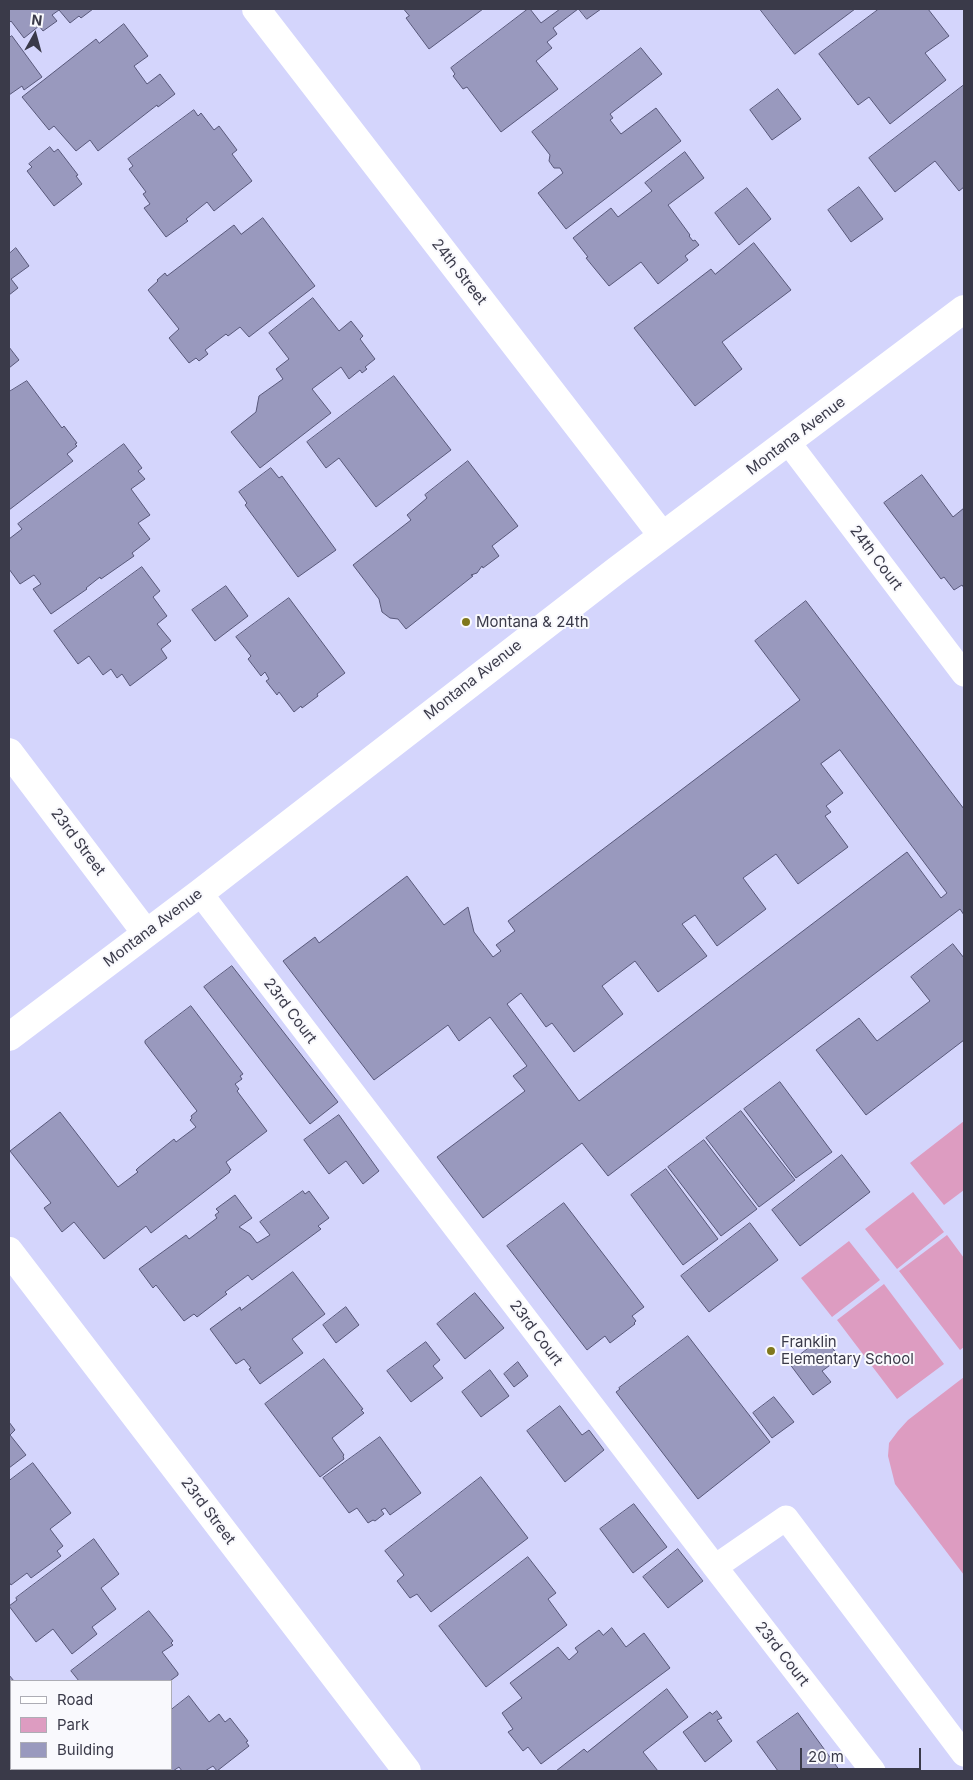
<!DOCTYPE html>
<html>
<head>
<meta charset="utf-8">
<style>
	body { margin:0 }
	#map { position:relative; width:973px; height:1780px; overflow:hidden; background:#d4d5fc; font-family:Inter,sans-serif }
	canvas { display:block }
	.frame { position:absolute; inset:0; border:10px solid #3a3a49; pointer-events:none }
	.legend { position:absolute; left:10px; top:1680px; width:162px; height:90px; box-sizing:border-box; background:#f9f9fd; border:1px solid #adadb5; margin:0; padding:6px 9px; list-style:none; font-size:15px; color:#3a3a49 }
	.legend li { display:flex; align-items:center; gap:10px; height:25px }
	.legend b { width:25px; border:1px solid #adadb5 }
	.north { position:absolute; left:10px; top:10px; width:50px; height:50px; -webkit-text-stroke:4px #f9f9fd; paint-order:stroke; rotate:7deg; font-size:14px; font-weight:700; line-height:20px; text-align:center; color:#3a3a49 }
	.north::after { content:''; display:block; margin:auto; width:18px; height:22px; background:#3a3a49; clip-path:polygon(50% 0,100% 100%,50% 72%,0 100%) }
	.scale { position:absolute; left:800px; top:1748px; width:121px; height:22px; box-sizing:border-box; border:2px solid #3a3a49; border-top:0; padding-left:6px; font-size:15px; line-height:18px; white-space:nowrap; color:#3a3a49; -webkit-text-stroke:4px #f9f9fd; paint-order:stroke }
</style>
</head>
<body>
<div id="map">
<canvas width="973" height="1780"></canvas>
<div class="frame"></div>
<ul class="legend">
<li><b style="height:6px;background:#fff"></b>Road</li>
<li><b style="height:14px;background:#dd9cc1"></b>Park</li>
<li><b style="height:14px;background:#9999be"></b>Building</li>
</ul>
<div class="north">N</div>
<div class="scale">20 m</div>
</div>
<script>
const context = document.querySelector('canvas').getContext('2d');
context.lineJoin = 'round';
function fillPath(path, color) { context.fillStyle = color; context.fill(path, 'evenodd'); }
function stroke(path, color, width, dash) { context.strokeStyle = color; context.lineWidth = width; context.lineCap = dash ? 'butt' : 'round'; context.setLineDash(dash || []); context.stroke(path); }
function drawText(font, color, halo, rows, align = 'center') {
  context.font = font + ' Inter,sans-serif'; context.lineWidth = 4; context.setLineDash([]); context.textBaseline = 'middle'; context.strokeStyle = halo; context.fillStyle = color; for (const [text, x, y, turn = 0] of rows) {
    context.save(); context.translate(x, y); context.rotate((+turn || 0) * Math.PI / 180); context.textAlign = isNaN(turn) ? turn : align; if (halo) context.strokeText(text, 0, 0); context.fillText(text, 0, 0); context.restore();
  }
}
fillPath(new Path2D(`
	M964 1121V1190L944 1205 910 1163Z
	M913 1192 944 1232 897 1269 865 1229Z
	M947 1235 964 1258V1347L960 1350 899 1271Z
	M849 1241 880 1280 832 1317 801 1278Z
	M884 1284 944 1364 897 1399 837 1320Z
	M964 1377V1575L895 1484 888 1456 889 1443 898 1431 908 1420Z`), '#dd9cc1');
const building = new Path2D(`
	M9 9H93L81 18 79 16 70 23 59 10 52 15 57 21 43 31 39 26 24 38 11 21 9 23Z
	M404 9H483L429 49 406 18 409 16Z
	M528 9H530L541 23 560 9H578L553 28 557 34 547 42 552 48 536 61 558 89 501 132 467 87 463 89 453 76 455 74 451 68Z
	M579 9H601L587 19Z
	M760 9H855L795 54Z
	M879 9H928L949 36 925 53 946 80 890 124 869 97 858 105 819 54Z
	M124 24 148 56 134 66 147 84 160 74 175 94 158 107 157 105 98 151 90 140 76 151 54 126 49 130 22 97 96 39 99 43Z
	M12 36 42 77 24 90 22 86 9 95V38Z
	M641 48 662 74 610 114 613 118 610 120 621 134 656 108 681 141 566 229 538 193 563 173 560 168H554L549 161 550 155 532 132Z
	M964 85V187L959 191 935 161 895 192 869 158Z
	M778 89 801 119 772 140 750 110Z
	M194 110 198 116 201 113 214 130 219 126 237 150 232 154 252 181 214 211 207 202 186 219 188 221 166 237 144 208 150 204 143 194 146 192 129 169 133 166 128 159Z
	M50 147 54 152 58 149 78 175 76 176 82 184 54 206 27 171 32 167 29 164Z
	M685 152 704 178 668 205 690 235 689 236 693 241 695 240 699 245 685 256 688 260 658 284 641 262 609 286 586 258 588 257 573 238 611 208 618 217 652 191 645 183Z
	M859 187 883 219 851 242 828 210Z
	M747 188 771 219 739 245 715 213Z
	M263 218 315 286 249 337 240 327 228 336 226 334 205 350 208 354 199 361 196 358 189 363 169 338 179 329 148 290 158 281 157 280 165 273 167 276 234 225 241 234Z
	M754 243 791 290 722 342 742 369 695 406 634 328 711 269 715 274Z
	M16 248 29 266 11 279 18 288 9 295V254Z
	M313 298 339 331 351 321 363 336 360 339 375 359 365 367 367 369 362 373 360 370 349 379 341 367 312 389 331 413 260 468 231 432 256 412 259 396 283 379 276 369 289 359 269 333Z
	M9 347 19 360 9 368Z
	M394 376 451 450 376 507 339 458 326 468 307 442Z
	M27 381 62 428 64 426 77 443 75 444 77 446 67 454 73 461 9 510V392Z
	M124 444 142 468 138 471 145 479 131 489 150 515 138 523 150 539 132 553 134 556 101 579 100 577 86 588 87 589 51 614 33 589 41 584 34 575 20 584 9 569V539L22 529 18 524Z
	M468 461 518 526 492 546 499 556 483 568 482 566 477 573 471 575 473 576 406 629 398 619 390 618 382 612 379 599 353 565 411 520 407 515 427 498 425 495Z
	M271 468 279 478 282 476 336 550 298 577 245 505 247 503 239 492Z
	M922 475 953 517 964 508V588L962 585 954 590 944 577 941 579 884 503Z
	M142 567 160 591 153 597 167 616 157 624 171 641 161 649 167 658 130 686 122 674 117 678 111 669 103 675 89 656 78 664 54 631Z
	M226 586 248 616 215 641 192 610Z
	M289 598 345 673 317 694 318 696 302 708 301 706 294 712 279 692 277 695 266 681 269 679 265 672 261 676 248 659 251 656 236 637Z
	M806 601 964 809V915L960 909 608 1176 582 1143 483 1218 437 1157 525 1091 513 1076 527 1066 490 1017 459 1041 448 1025 374 1080 283 961 315 937 319 943 407 876 444 925 468 907 474 932 493 957 501 951 496 945 515 931 508 921 800 700 755 641ZM840 750 947 893 941 898 907 852 579 1101 507 1004 521 993 546 1027 552 1023 574 1052 623 1014 602 986 635 961 658 992 707 956 682 924 695 915 717 946 766 909 743 878 776 854 798 884 848 847 825 816 831 812 826 806 843 793 821 764Z
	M953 944 964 958V1040L866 1115 816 1050 859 1018 877 1041 930 1001 911 977Z
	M232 966 338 1102 310 1124 204 987Z
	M191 1006 243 1074 240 1076 242 1079 235 1084 239 1089 237 1091 267 1131 226 1162 231 1170 229 1171 230 1172 151 1233 146 1226 104 1259 74 1222 62 1232 44 1208 51 1203 10 1151 60 1112 118 1187 138 1172 136 1170 138 1168 174 1139 176 1142 196 1127 190 1120 192 1118 191 1116 197 1111 145 1043V1041Z
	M780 1082 832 1152 796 1178 744 1109Z
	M741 1111 795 1180 759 1207 706 1138Z
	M339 1115 379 1171 363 1184 346 1161 329 1174 304 1140Z
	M704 1140 757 1209 721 1236 668 1167Z
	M842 1155 870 1192 800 1246 772 1210Z
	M666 1169 718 1239 683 1265 631 1195Z
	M303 1191 305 1194 309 1191 329 1218 318 1226 321 1229 252 1280 248 1275 225 1292 227 1294 197 1317 194 1314 184 1321 156 1285 153 1288 139 1269 186 1235 189 1239 217 1218 215 1215 219 1212 216 1209 235 1195 252 1218 239 1227 250 1234 257 1243 270 1235 260 1222Z
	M564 1203 644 1307 632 1316 636 1321 634 1323 635 1324 610 1343 605 1336 587 1350 507 1246Z
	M750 1223 778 1260 709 1312 681 1276Z
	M293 1272 325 1314 292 1339 303 1353 260 1384 249 1369 251 1368 244 1359 236 1364 210 1329 240 1307 241 1310Z
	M475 1293 504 1328 465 1359 437 1324Z
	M346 1307 359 1325 336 1343 323 1325Z
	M688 1336 770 1442 698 1499 616 1392 620 1389 619 1388Z
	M824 1337 840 1358 822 1371 831 1382 813 1395 789 1363Z
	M426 1342 440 1360 433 1366 443 1378 411 1402 387 1371Z
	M324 1359 363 1409 361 1410 364 1413 332 1438 344 1455 343 1456 344 1459 320 1477 265 1404Z
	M518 1362 528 1376 514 1387 504 1374Z
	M490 1370 509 1396 481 1417 462 1392Z
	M774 1397 794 1422 772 1438 753 1413Z
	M560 1406 582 1435 589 1430 604 1450 565 1482 527 1431Z
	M9 1422 15 1430 10 1435 26 1455 9 1468Z
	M380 1437 421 1493 390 1515 385 1508 381 1510 384 1514 375 1521 373 1520 368 1523 357 1508 349 1513 323 1478Z
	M33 1463 71 1513 50 1529 63 1546 57 1551 61 1556 31 1578 27 1573 11 1585 9 1582V1481Z
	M481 1477 528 1538 431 1612 417 1594 410 1598 397 1581 404 1575 385 1551Z
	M634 1504 667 1547 633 1573 600 1529Z
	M94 1539 119 1574 101 1588 116 1609 92 1627 97 1634 72 1654 53 1629 36 1642 9 1606 17 1600 16 1598Z
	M678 1549 703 1581 668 1608 643 1577Z
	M528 1557 556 1593 548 1599 567 1625 486 1687 439 1626Z
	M149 1611 173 1641 171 1643 173 1645 162 1652 178 1673V1675L170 1681H79L71 1671Z
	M612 1628 626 1647 644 1633 670 1668 541 1764 528 1747 523 1751 508 1732 513 1729 502 1713 522 1698 510 1683 558 1647 569 1660 578 1652 575 1648 599 1630 603 1635Z
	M9 1675 14 1681H11V1710L9 1712Z
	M667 1689 688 1717 643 1752 658 1771H556L584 1749 587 1752Z
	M189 1696 209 1722 219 1714 225 1722 230 1718 248 1741 246 1742 249 1746 217 1771 213 1766 205 1771H182L179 1767 173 1771H142L140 1769H171V1710Z
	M717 1711 722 1718 717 1720 732 1741 705 1762 683 1732 710 1712 712 1714Z
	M798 1713 840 1771H778L757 1742Z
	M9 1747 11 1751V1769H66L68 1771H9Z`);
fillPath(building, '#9999be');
stroke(building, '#58587a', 1);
stroke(new Path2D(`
	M788 442 964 674
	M200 893 715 1567 873 1771
	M715 1567 786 1518 964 1754`), '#fff', 25);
stroke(new Path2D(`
	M256 9 662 535
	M9 752 146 933
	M9 1251 407 1771`), '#fff', 28);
stroke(new Path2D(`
	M9 1037 200 893 617 570 964 309`), '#fff', 28);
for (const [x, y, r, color] of [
	[466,622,5,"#80781c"],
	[771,1351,5,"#80781c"]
]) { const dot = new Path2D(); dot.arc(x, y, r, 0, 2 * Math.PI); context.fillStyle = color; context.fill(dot); stroke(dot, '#f9f9fd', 2); }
drawText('15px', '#3a3a49', '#f9f9fd', [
	["24th Street",459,272,52],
	["Montana Avenue",796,436,-37],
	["24th Court",876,558,53],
	["Montana Avenue",473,680,-38],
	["23rd Street",78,842,53],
	["Montana Avenue",153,928,-37],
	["23rd Court",290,1011,53],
	["23rd Court",536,1333,53],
	["23rd Street",208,1511,53],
	["23rd Court",782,1654,52]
]);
drawText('15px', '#3a3a49', '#f9f9fd', [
	["Montana & 24th",476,622],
	["Franklin",781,1342],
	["Elementary School",781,1359]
], 'left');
</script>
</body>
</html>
